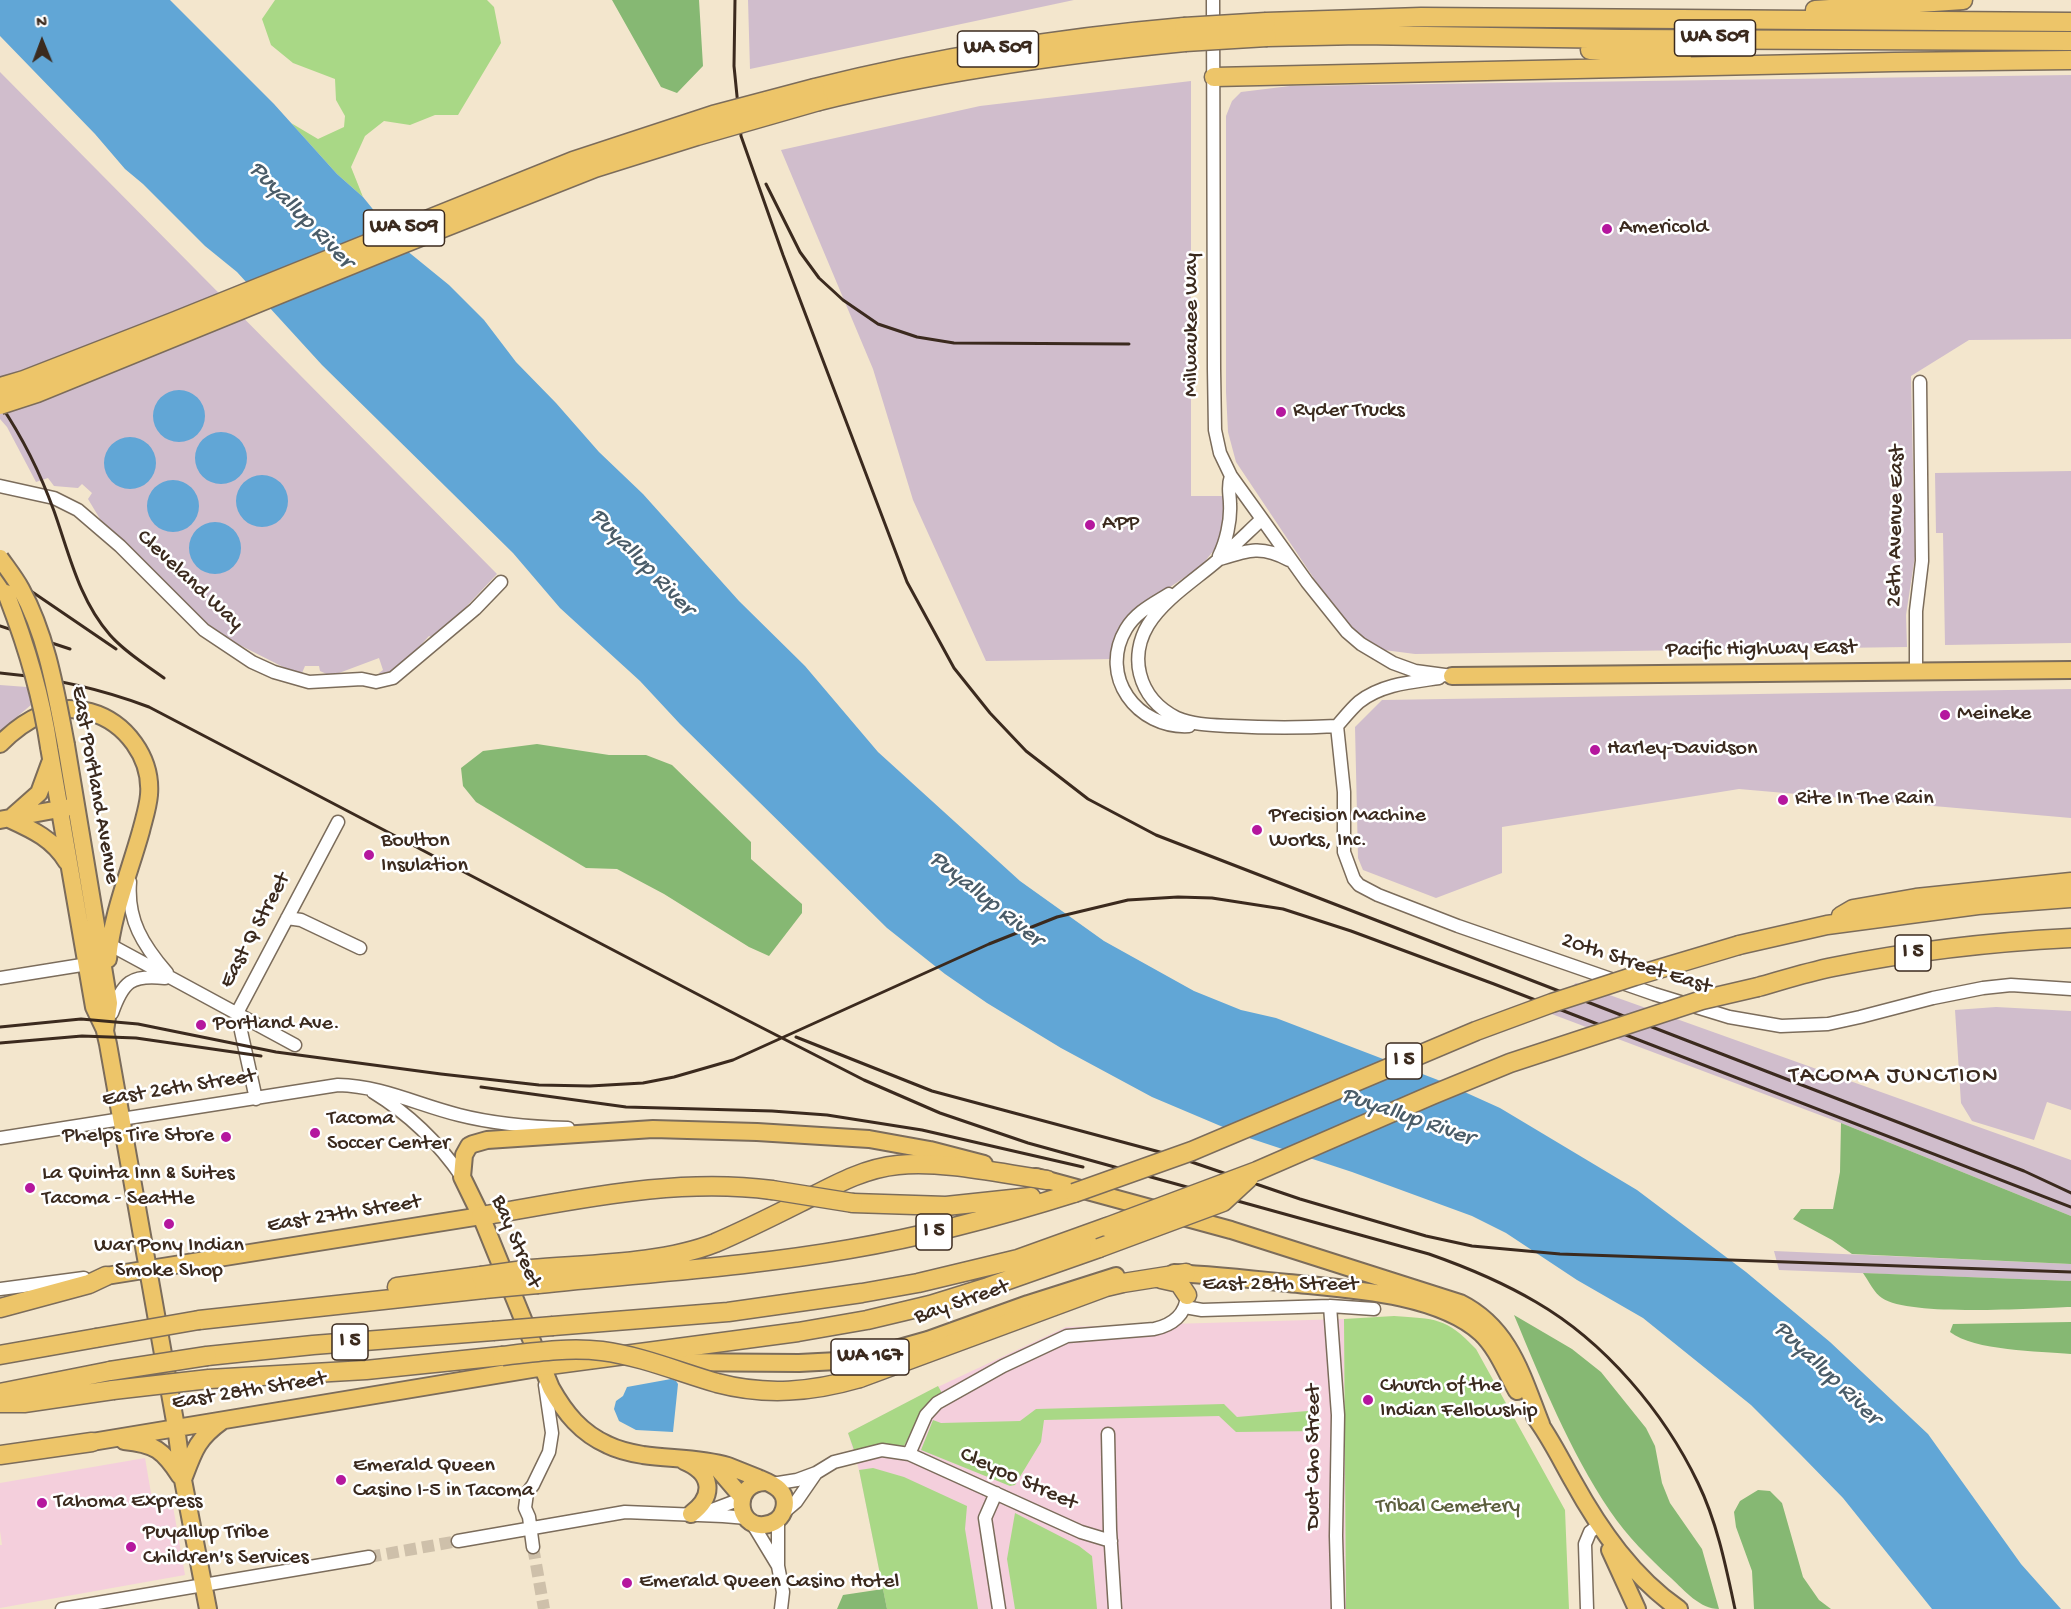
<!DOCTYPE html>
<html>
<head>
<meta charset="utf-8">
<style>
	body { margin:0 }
	#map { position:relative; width:2071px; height:1609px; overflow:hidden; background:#f3e6cd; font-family:"Gochi Hand",sans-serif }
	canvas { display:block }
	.north { position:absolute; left:12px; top:12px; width:60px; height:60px; -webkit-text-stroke:4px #fff; paint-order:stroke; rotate:359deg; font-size:16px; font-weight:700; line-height:24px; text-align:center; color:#3b2a1e }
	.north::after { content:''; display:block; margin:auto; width:21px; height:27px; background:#3b2a1e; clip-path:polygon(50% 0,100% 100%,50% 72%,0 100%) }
</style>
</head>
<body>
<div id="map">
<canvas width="2071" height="1609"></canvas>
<div class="north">N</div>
</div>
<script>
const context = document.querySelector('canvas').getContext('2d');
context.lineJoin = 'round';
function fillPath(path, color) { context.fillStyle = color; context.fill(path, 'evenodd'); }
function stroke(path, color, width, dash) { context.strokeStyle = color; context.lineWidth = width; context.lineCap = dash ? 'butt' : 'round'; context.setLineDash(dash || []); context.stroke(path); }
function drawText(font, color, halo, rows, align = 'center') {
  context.font = font + ' "Gochi Hand",sans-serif'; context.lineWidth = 5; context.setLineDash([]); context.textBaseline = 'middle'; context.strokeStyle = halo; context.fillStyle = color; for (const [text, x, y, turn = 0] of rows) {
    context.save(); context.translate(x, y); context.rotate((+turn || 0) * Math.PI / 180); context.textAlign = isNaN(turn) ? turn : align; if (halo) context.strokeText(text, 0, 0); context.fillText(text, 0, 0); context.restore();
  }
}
fillPath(new Path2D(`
	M1344 1319 1346 1609H887L859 1470 848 1433 927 1392 1066 1327Z
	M145 1458 152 1499 171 1495 185 1575 0 1608V1545H2L0 1531V1483Z`), '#f4cfdc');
fillPath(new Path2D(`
	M748 0H1074L750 69Z
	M0 72 497 574 465 608 433 638 429 636 399 669 381 677 379 673 383 670 379 658 331 676 320 671 319 666H305L302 673H295L208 629 100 519 88 499 92 493 82 484 78 488 54 486 48 478 36 482 7 427 0 419Z
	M2071 75V339L1969 340 1911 376 1915 556 1906 615 1907 647 1415 654 1384 650 1357 635 1337 613 1236 462 1228 432 1226 392V116L1232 101 1241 92 1290 86Z
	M1191 81V496H1225L1226 515 1220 539 1215 549 1201 566 1138 609 1114 659 986 661 913 500 873 369 781 150 980 106Z
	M2071 471V643L1945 645 1943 533H1936L1935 473Z
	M0 685 27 687 31 705 0 731Z
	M2071 689V818L1739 789 1502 827V873L1436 898 1363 870 1358 858 1355 727 1382 700Z
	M1576 983 2071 1160V1216L1841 1123 1541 1010Z
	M1996 1007 2071 1011V1110L2047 1102 2034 1140 1972 1121 1961 1103 1955 1010Z
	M1774 1251 2071 1264V1281L1779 1270Z`), '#d0bdcc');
fillPath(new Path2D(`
	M275 0H487L494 7 501 43 458 115H435L410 125 384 121 365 136 351 167 363 197 337 174 291 123 318 139 344 127 345 116 336 100 335 79 293 63 271 45 262 19Z
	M1394 1316C1435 1319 1446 1317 1476 1349L1565 1510 1569 1609H1346L1344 1319Z
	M938 1386 942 1393 923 1409 904 1446 884 1444 854 1450 848 1433Z
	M1224 1404 1237 1417 1319 1410 1320 1431 1236 1432 1219 1416 1044 1420 1041 1442 1015 1485 1010 1486 921 1450 933 1420 941 1423 1020 1421 1036 1409Z
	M873 1468 904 1477 967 1506 965 1529 978 1609H887L859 1470Z
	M1015 1513 1079 1546 1092 1556 1097 1609H1015L1007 1559Z`), '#a9d886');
fillPath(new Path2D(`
	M612 0H699L703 66 677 93 661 87Z
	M537 744 609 755H646L672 765 751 842V859L802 904V913L769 956 749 947 664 894 617 869 586 868 476 802 463 786 461 768 483 751Z
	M1841 1123 2071 1216V1264L1852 1254 1832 1240 1793 1219 1801 1209H1833L1840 1172Z
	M1863 1273 2071 1281V1307C2033 1308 1910 1317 1882 1298 1875 1294 1868 1280 1863 1273Z
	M1514 1315 1572 1349 1601 1372 1646 1428 1655 1446 1662 1483 1670 1503 1702 1549 1719 1609C1700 1609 1685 1591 1671 1578 1649 1558 1627 1536 1610 1511 1569 1450 1542 1382 1514 1315Z
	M2071 1322V1354C2039 1351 1974 1351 1950 1332L1953 1324Z
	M1758 1490 1770 1491 1782 1503 1803 1577 1819 1600 1831 1609H1754L1752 1571 1736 1527 1734 1512 1740 1501Z
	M883 1589 887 1609H837L843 1595Z`), '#86b873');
fillPath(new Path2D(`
	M0 0H170L274 104 337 174 363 197 406 250 449 285 484 320 516 362 556 403 599 452 643 494 739 601 805 666 878 752 1020 881 1104 941 1194 991 1241 1010 1276 1018 1438 1080 1500 1108 1637 1190 1746 1272 1830 1342 1928 1434 2021 1564 2061 1609H1932L1843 1498 1801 1455 1751 1405 1643 1318 1577 1280 1506 1233 1472 1216 1352 1172 1249 1138 1152 1097 1061 1048 987 1003 945 974 887 928 680 724 640 681 560 608 513 553 322 365 237 272 205 246 143 184 125 169 95 134 0 36Z
	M153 416a26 26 0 1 1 52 0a26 26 0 1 1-52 0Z
	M195 458a26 26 0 1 1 52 0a26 26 0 1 1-52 0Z
	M104 463a26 26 0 1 1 52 0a26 26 0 1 1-52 0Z
	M236 501a26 26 0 1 1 52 0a26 26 0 1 1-52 0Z
	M147 506a26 26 0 1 1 52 0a26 26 0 1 1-52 0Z
	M189 548a26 26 0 1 1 52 0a26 26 0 1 1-52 0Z
	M671 1379 676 1381 678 1384 673 1432 636 1430 619 1421 614 1409 616 1401 623 1396 627 1387Z`), '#61a6d6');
stroke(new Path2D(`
	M533 1547 544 1609
	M369 1557 458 1541`), '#cec0aa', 12, [12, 6]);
const minor = new Path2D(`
	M1213 0 1214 369 1215 430 1220 453 1231 476 1262 519 1307 582 1347 632 1361 644 1393 663 1415 671 1452 676
	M0 486 54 498 78 510 120 546 204 630 252 662 274 672 309 682 362 679 376 682 393 678 475 609 501 582
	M1262 519C1247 533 1233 547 1218 560 1195 580 1164 599 1148 625 1139 640 1136 658 1140 674 1145 694 1159 709 1177 718 1194 725 1213 725 1231 726 1267 728 1302 728 1337 726 1344 718 1351 709 1359 702 1382 684 1412 682 1439 678
	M1219 556C1226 542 1231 521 1230 504 1230 494 1227 487 1231 476
	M1220 559C1248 550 1262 545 1289 560
	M1169 594C1153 604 1136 612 1126 629 1098 676 1137 729 1189 726
	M1916 672V611L1922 561 1920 382
	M1337 726 1344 792V852L1354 879 1359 885 1378 895 1458 926 1654 994 1729 1017 1781 1026 1828 1024 1860 1017 1933 998 1983 988 2011 985 2071 989
	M130 882C127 920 143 945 167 973
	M287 918 301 920 360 948
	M103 941 295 1045
	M0 978 94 963
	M112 1013C123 982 131 974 165 978
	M373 1092C409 1114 438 1142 462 1177
	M256 1099 237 1013 338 822
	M0 1138 338 1085C382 1086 418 1105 459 1115 494 1124 531 1127 568 1128
	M0 1289 84 1278
	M1330 1306 1338 1415 1336 1536 1338 1609
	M1185 1307 1202 1310 1330 1306 1374 1309
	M1108 1434 1110 1530 1115 1609
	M909 1454 926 1415 937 1403 1003 1366 1067 1336 1154 1329C1172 1325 1186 1315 1187 1295
	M772 1484 797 1480 816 1473
	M996 1493 985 1518 999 1609
	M709 1511 741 1499
	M783 1513 796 1502 816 1473 834 1462 882 1450 909 1454 1081 1532 1111 1541
	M778 1519V1566L783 1592 781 1609
	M752 1523 778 1566
	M458 1541 625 1512 723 1516 747 1518
	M533 1547 529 1517 525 1508 527 1493 533 1485 549 1452 552 1433 545 1385
	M62 1609 369 1557
	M1587 1609 1585 1544 1590 1532 1599 1525`);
const major = new Path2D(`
	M0 574 6 593
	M1452 676 2071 670
	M0 744C25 719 54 702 90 712 126 722 152 758 149 795 148 807 144 819 141 831 129 874 112 914 108 959
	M66 745 109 1003 105 1031 108 1044 176 1427 183 1480 208 1609
	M49 747 94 1007 105 1030
	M13 816 39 793 50 763
	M9 819C33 830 53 839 67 862
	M0 820 70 807
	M1036 1177 1231 1230 1460 1303C1510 1328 1522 1376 1541 1424
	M1174 1273C1212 1275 1250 1279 1288 1283 1346 1289 1437 1293 1481 1333 1497 1348 1506 1372 1517 1391
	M106 1276 481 1216
	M657 1362 799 1363 857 1360 928 1340 1028 1304 1116 1276
	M1535 1417C1550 1437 1561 1460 1573 1481 1600 1530 1633 1577 1679 1609
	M124 1441C155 1444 163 1450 180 1476
	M92 1442 550 1366
	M684 1461C713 1473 715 1496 691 1514
	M711 1465 718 1469 742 1497
	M184 1477C194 1450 198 1438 222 1421
	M765 1482C732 1483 736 1528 764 1525 774 1524 782 1518 784 1509 789 1490 772 1484 758 1478 748 1474 738 1470 728 1466 701 1458 671 1459 643 1455 631 1453 618 1450 608 1445 581 1433 565 1413 551 1388L481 1216 462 1177 464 1155 469 1146 473 1144 487 1140 653 1129 757 1132 869 1139 930 1150 984 1164
	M1610 1550 1637 1609`);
const highway = new Path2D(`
	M1815 10 1963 0
	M1266 22 1421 17 2071 22
	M1267 37 1360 35 1622 39 2071 41
	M1590 50 1682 56
	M1214 77 1894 62 2071 60
	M815 88C939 57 1057 38 1184 27
	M819 101C939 71 1061 54 1185 42
	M1841 916 1853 909 1916 898 2071 882
	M1739 945 1827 925 1978 905 2071 898
	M1758 987C1783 980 1808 972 1833 967 1912 951 1991 942 2071 938
	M853 1203 946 1206 1031 1197
	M481 1216C577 1200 675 1177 772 1190
	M531 1269C588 1264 662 1264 715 1243 748 1229 781 1212 813 1196 840 1182 867 1168 898 1165 942 1160 1003 1174 1047 1180
	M1161 1279 1179 1283 1187 1295
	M538 1284C641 1273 748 1267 850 1249 926 1236 1001 1216 1074 1193
	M397 1287 481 1276
	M0 1308 89 1284 106 1276
	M199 1320 484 1289
	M553 1326 728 1312 862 1293 918 1283 1018 1259 1107 1227
	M0 1355 96 1338
	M207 1356 313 1345 493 1331
	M542 1366 798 1332 867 1320 930 1305 988 1287 1099 1248
	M860 1378 1106 1287 1123 1283 1186 1273
	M209 1379 366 1370 502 1356
	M0 1393 110 1371
	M0 1403H24L113 1390
	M0 1455 92 1442`);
stroke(minor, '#7b6c5b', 15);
stroke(major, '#7b6c5b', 20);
stroke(highway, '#7b6c5b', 21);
stroke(minor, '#fff', 12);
stroke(major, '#edc569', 16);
stroke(highway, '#edc569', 18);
stroke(new Path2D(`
	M735 0 734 66 741 136 783 255 907 582 954 668 990 713 1026 751 1088 799 1156 835 2024 1171 2071 1193
	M766 184 800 252 819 278 843 300 878 324 917 337 954 343 1129 344
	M0 404C21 435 41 475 54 511 69 553 79 600 110 635 125 652 146 665 164 678
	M0 570 116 649
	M0 626 70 649
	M0 673C53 678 99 688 149 707L741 1017 864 1080 940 1113 1028 1143 1429 1254C1466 1267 1502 1282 1536 1302 1605 1342 1664 1412 1698 1483 1717 1522 1726 1567 1735 1609
	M0 1027 81 1019 138 1024 276 1052 441 1074 539 1085 590 1086 643 1083 674 1077 733 1060 989 944 1057 917 1128 900 1178 897 1212 898 1283 909 1351 931 1494 984 2071 1207
	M796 1037 932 1091 1171 1155 1300 1199 1426 1236 1472 1246 1560 1254 2071 1272
	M0 1043 82 1036 136 1038 261 1056
	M481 1087 626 1107 772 1111 827 1115 922 1130 1083 1167`), '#3b2a1e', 3);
const majorBridge = new Path2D(`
	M0 558C7 568 15 578 21 589 47 636 56 693 66 745
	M6 593C26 644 41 693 49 747`);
const highwayBridge = new Path2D(`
	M1184 27 1266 22
	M1185 42 1267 37
	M0 387 24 380 173 322 573 161 713 115 815 88
	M0 405 37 393 400 245 595 168 697 136 819 101
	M772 1190 853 1203
	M1074 1193 1192 1151 1476 1031 1552 1003 1635 976 1739 945
	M1107 1227 1257 1171 1432 1095 1510 1063 1702 1000 1758 987
	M1099 1248 1223 1202 1249 1178
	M481 1276 531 1269
	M484 1289 538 1284
	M493 1331 553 1326
	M96 1338 199 1320
	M502 1356C535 1352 569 1347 602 1351 641 1356 679 1372 717 1383 766 1396 812 1392 860 1378
	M110 1371 207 1356
	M113 1390 209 1379`);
stroke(majorBridge, '#7b6c5b', 20, []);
stroke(highwayBridge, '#7b6c5b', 21, []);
stroke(majorBridge, '#edc569', 16);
stroke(highwayBridge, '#edc569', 18);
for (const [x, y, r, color] of [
	[1607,229,6,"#b5179e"],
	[1281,412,6,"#b5179e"],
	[1090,525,6,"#b5179e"],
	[1945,715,6,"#b5179e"],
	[1595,750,6,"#b5179e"],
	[1783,800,6,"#b5179e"],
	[1257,830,6,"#b5179e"],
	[369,855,6,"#b5179e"],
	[201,1025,6,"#b5179e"],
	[315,1133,6,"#b5179e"],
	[226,1137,6,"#b5179e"],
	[30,1188,6,"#b5179e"],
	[169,1224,6,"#b5179e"],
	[1368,1400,6,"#b5179e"],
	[341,1480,6,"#b5179e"],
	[42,1503,6,"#b5179e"],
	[131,1547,6,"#b5179e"],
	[627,1583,6,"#b5179e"]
]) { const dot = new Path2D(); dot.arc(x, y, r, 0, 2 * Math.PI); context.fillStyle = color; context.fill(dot); stroke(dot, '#fff', 2); }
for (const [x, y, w] of [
	[1715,38,81],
	[998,49,81],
	[404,228,81],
	[1913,953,36],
	[1404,1061,36],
	[934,1232,36],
	[350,1342,36],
	[870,1357,78]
]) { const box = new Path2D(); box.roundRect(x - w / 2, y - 18, w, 36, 4.5); context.fillStyle = '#fff'; context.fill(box); stroke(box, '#3b2a1e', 1.5); }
drawText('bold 21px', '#3b2a1e', null, [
	["WA 509",1715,38],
	["WA 509",998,49],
	["WA 509",404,228],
	["I 5",1913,953],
	["I 5",1404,1061],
	["I 5",934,1232],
	["I 5",350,1342],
	["WA 167",870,1357]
]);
drawText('22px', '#3b2a1e', '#fff', [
	["Americold",1619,229],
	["Ryder Trucks",1293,412],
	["APP",1102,525],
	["Meineke",1957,715],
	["Harley-Davidson",1607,750],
	["Rite In The Rain",1795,800],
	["Precision Machine",1269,817],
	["Works, Inc.",1269,842],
	["Boulton",381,842],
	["Insulation",381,867],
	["Portland Ave.",213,1025],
	["Tacoma",327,1120],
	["Soccer Center",327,1145],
	["Phelps Tire Store",214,1137,"right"],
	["La Quinta Inn & Suites",42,1175],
	["Tacoma - Seattle",42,1200],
	["War Pony Indian",169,1247,"center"],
	["Smoke Shop",169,1272,"center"],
	["Church of the",1380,1387],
	["Indian Fellowship",1380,1412],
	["Emerald Queen",353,1467],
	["Casino I-5 in Tacoma",353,1492],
	["Tahoma Express",54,1503],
	["Puyallup Tribe",143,1534],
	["Children's Services",143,1559],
	["Emerald Queen Casino Hotel",639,1583]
], 'left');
drawText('22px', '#3b2a1e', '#fff', [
	["Milwaukee Way",1193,325,-90],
	["26th Avenue East",1897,526,-89],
	["Cleveland Way",189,581,43],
	["Pacific Highway East",1761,650,-1],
	["East Portland Avenue",94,785,80],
	["East Q Street",256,931,-62],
	["20th Street East",1636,965,18],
	["East 26th Street",179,1089,-9],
	["East 27th Street",344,1215,-9],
	["Bay Street",515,1242,67],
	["East 28th Street",1280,1286],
	["Bay Street",962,1303,-19],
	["East 28th Street",249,1392,-9],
	["Duct Cho Street",1315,1457,-90],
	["Cleyoo Street",1018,1480,24]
]);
drawText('22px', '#5c5e3d', '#fff', [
	["Tribal Cemetery",1448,1508]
]);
drawText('italic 24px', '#4a5c68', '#fff', [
	["Puyallup River",300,216,46],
	["Puyallup River",641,563,46],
	["Puyallup River",985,900,39],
	["Puyallup River",1407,1118,19],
	["Puyallup River",1826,1374,44]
]);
context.letterSpacing = '1.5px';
drawText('24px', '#3b2a1e', '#fff', [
	["TACOMA JUNCTION",1894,1077]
]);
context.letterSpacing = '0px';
</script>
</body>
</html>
